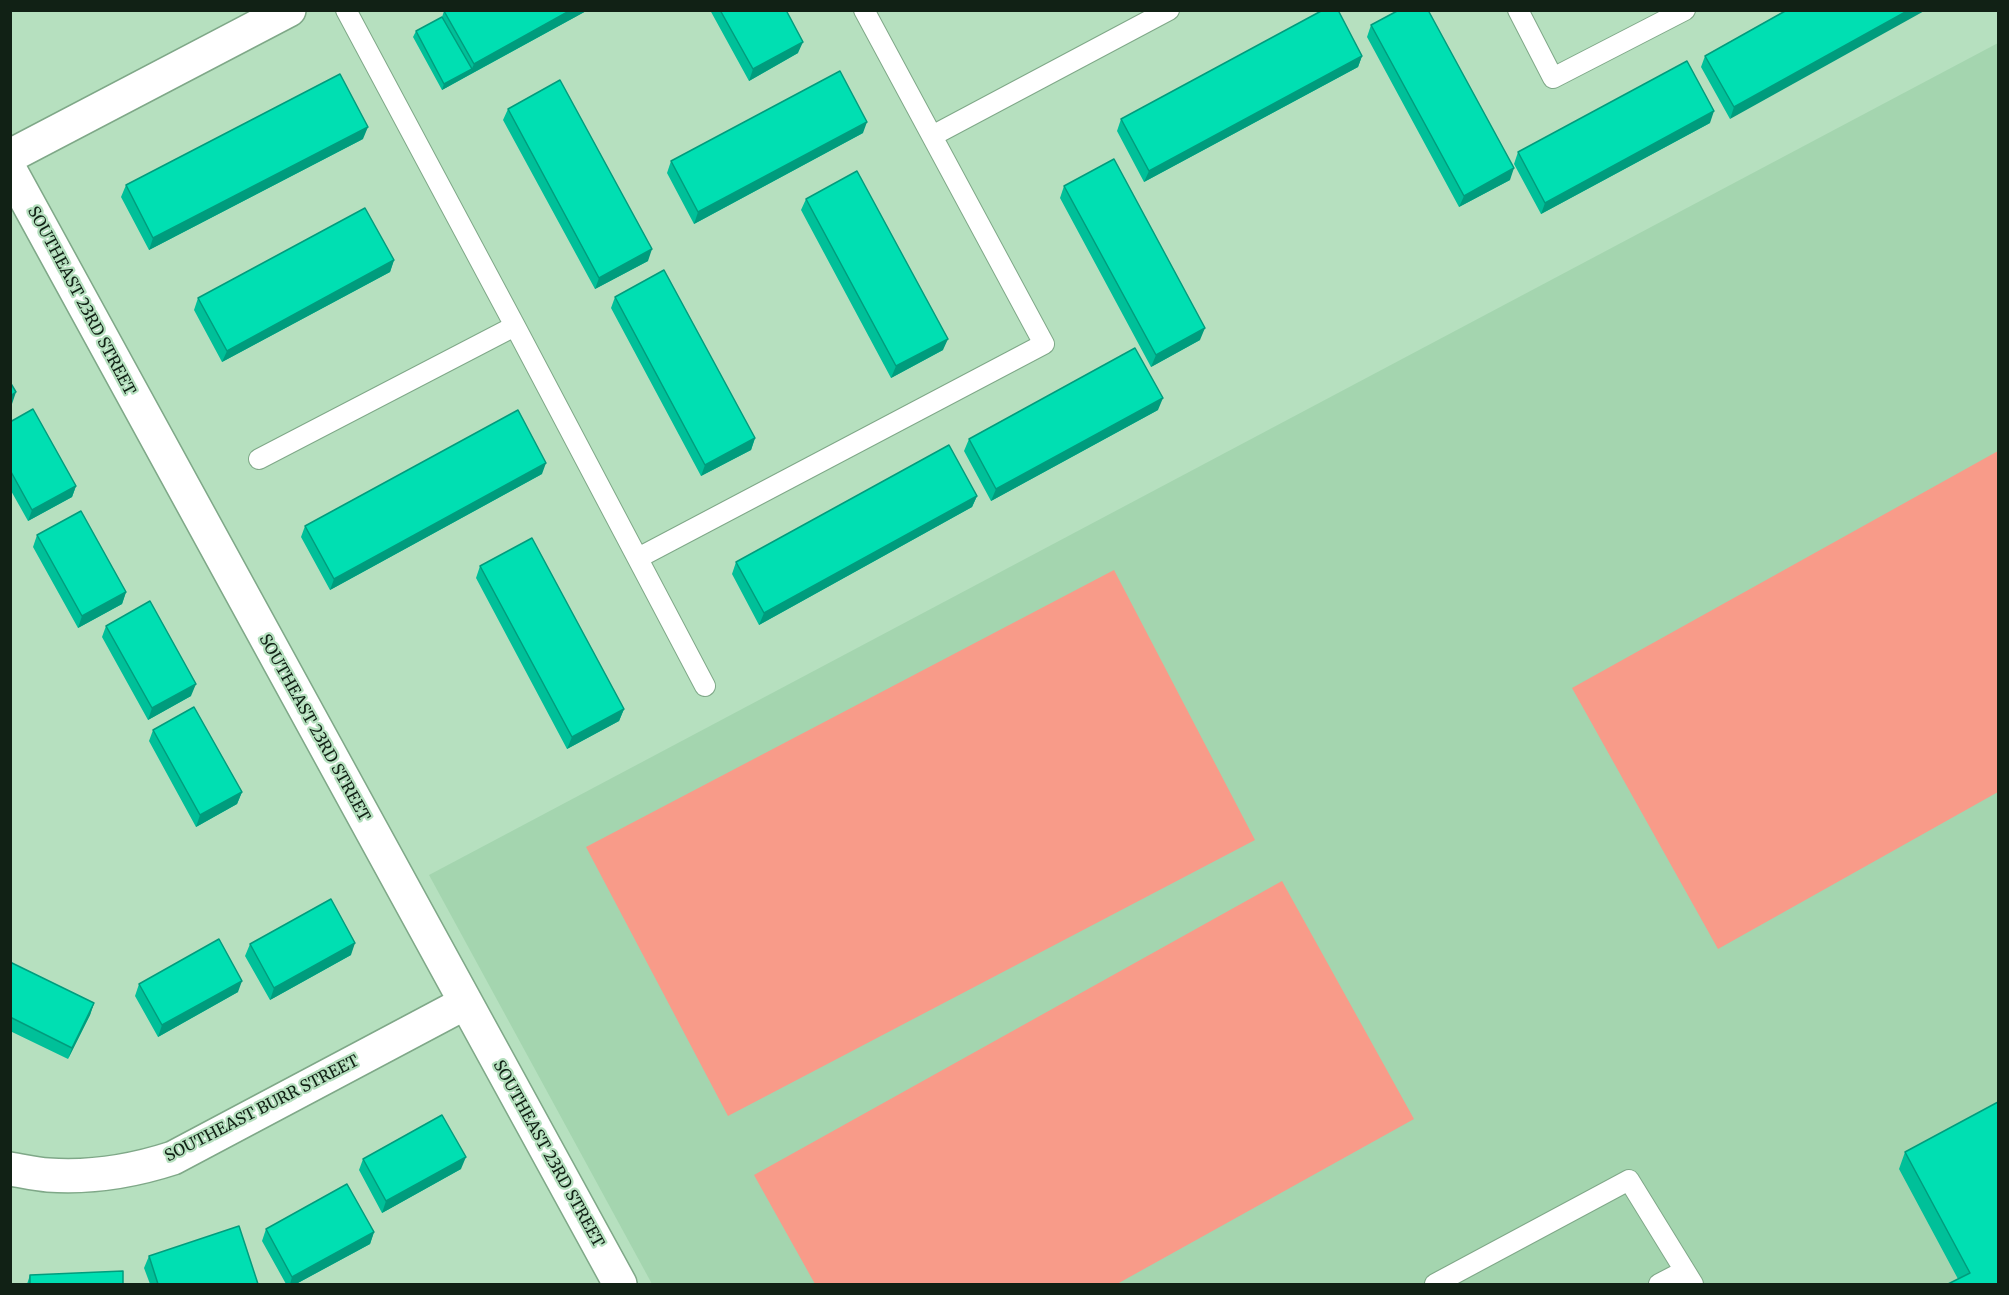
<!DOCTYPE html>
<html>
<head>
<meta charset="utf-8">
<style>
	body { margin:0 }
	#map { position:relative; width:2009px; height:1295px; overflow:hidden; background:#b6e0bf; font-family:Merriweather,serif }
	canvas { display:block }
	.frame { position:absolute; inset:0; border:12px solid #112115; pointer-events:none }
</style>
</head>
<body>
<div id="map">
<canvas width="2009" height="1295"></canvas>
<div class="frame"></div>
</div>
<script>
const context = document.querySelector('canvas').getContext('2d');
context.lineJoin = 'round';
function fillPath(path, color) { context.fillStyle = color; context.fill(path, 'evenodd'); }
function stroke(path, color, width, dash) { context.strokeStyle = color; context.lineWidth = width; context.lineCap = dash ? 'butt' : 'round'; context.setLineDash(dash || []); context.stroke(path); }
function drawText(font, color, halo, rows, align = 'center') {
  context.font = font + ' Merriweather,serif'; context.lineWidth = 4.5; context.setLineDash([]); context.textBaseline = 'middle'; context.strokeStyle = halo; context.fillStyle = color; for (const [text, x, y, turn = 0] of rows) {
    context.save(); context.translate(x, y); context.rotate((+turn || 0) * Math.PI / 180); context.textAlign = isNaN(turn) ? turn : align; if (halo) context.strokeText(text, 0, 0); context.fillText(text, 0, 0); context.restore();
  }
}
fillPath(new Path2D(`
	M1998 43V1284H652L429 875Z`), '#a4d5af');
fillPath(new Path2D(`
	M1998 451V792L1718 949 1572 688Z
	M1114 570 1255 840 728 1116 586 847Z
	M1282 881 1414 1119 1117 1284H815L754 1175Z`), '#f89b89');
const service = new Path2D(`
	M346 10 515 326 705 686
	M1518 10 1553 78 1685 10
	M932 136 1169 10
	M259 459 515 326
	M638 558 1044 344 864 10
	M1435 1284 1629 1180 1693 1284
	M1659 1284 1684 1271`);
const minor = new Path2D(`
	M10 156 289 10
	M10 170 620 1284
	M10 1169C23 1171 35 1174 48 1175 90 1178 133 1171 173 1158L465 1003`);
stroke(service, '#7fa888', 22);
stroke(minor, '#7fa888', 36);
stroke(service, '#fff', 20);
stroke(minor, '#fff', 33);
fillPath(new Path2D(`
	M588 10 442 90 413 37 416 31 442 17 444 11Z
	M710 10H786L798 53 749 81Z
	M1787 10 1730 119 1701 67 1705 56Z
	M1371 25 1510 180 1459 207 1367 37Z
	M1362 56 1358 67 1144 182 1117 131 1121 119Z
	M508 109 648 261 595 289 503 120Z
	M1710 123 1541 214 1514 164 1518 152Z
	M863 133 694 224 667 173 671 161Z
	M363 139 149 250 121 197 126 185Z
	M1064 186 1200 340 1151 367 1060 198Z
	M806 199 943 350 891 378 801 210Z
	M394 260 390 272 222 362 194 310 198 298Z
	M615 297 755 438 751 450 701 476 611 308Z
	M1158 410 991 501 964 451 969 439Z
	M10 422 76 486 72 497 28 521 10 489Z
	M542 474 330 590 301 537 305 526Z
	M977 496 972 507 759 625 732 574 736 562Z
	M37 535 126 592 122 604 78 628 33 547Z
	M480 566 624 709 619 721 567 749 476 578Z
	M106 626 191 696 148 720 102 637Z
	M153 730 242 792 237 804 196 827 149 741Z
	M250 944 351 955 270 1000 245 956Z
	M10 962 94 1003 90 1015 68 1059 10 1031Z
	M139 984 238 992 158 1037 135 996Z
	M1905 1152 1998 1284 1958 1279 1899 1169Z
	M363 1159 461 1169 382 1213 359 1170Z
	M266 1229 374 1232 370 1244 296 1284H286L262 1241Z
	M149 1256 258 1284H150L144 1268Z
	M30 1275 123 1284H27Z`), '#00c099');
fillPath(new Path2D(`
	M571 10H588L469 75 474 64Z
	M1909 10H1926L1730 119 1734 107Z
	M803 42 798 53 749 81 753 69Z
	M1362 56 1358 67 1144 182 1149 171Z
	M472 69 469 75 442 90 444 84Z
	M1714 111 1710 123 1541 214 1545 203Z
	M867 122 863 133 694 224 698 212Z
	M368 127 363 139 149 250 153 238Z
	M1514 168 1510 180 1459 207 1464 196Z
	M652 249 648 261 595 289 599 278Z
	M394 260 390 272 222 362 227 351Z
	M1205 328 1200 340 1151 367 1156 355Z
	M948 339 943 350 891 378 896 366Z
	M16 392 12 404 10 405V396Z
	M1163 398 1158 410 991 501 996 489Z
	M755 438 751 450 701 476 705 465Z
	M546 463 542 474 330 590 334 579Z
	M76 486 72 497 28 521 32 510Z
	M977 496 972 507 759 625 764 613Z
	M126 592 122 604 78 628 82 616Z
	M196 684 191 696 148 720 152 708Z
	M624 709 619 721 567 749 572 737Z
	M242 792 237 804 196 827 200 815Z
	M355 943 351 955 270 1000 274 988Z
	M242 981 238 992 158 1037 162 1025Z
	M94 1003 90 1015 68 1059 72 1048Z
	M466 1157 461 1169 382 1213 386 1201Z
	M374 1232 370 1244 296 1284H290L292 1277Z`), '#009c7d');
const building = new Path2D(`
	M445 10H571L474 64 444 11Z
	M720 10H786L803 42 753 69Z
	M1323 10H1338L1362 56 1149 171 1121 119Z
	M1399 10H1428L1514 168 1464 196 1371 25Z
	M1787 10H1909L1734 107 1705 56Z
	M442 17 472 69 444 84 416 31Z
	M1687 61 1714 111 1545 203 1518 152Z
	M840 71 867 122 698 212 671 161Z
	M340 74 368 127 153 238 126 185Z
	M560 80 652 249 599 278 508 109Z
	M1114 159 1205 328 1156 355 1064 186Z
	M857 171 948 339 896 366 806 199Z
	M365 208 394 260 227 351 198 298Z
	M664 270 755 438 705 465 615 297Z
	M1135 348 1163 398 996 489 969 439Z
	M10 382 16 392 10 396Z
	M33 409 76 486 32 510 10 470V422Z
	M518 410 546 463 334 579 305 526Z
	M949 445 977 496 764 613 736 562Z
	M81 511 126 592 82 616 37 535Z
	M532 538 624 709 572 737 480 566Z
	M150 601 196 684 152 708 106 626Z
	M194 707 242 792 200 815 153 730Z
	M331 899 355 943 274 988 250 944Z
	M219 939 242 981 162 1025 139 984Z
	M10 962 94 1003 72 1048 10 1017Z
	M1998 1102V1284H1948L1970 1273 1905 1152Z
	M442 1115 466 1157 386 1201 363 1159Z
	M347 1184 374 1232 292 1277 266 1229Z
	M239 1226 258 1284H158L149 1256Z
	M123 1271V1284H30V1275Z`);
fillPath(building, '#00dfb2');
stroke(building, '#009c7d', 1.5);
drawText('16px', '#112115', '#b6e0bf', [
	["SOUTHEAST 23RD STREET",81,301,62],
	["SOUTHEAST 23RD STREET",314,728,61],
	["SOUTHEAST BURR STREET",262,1109,-27],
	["SOUTHEAST 23RD STREET",548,1154,61]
]);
</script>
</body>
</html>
